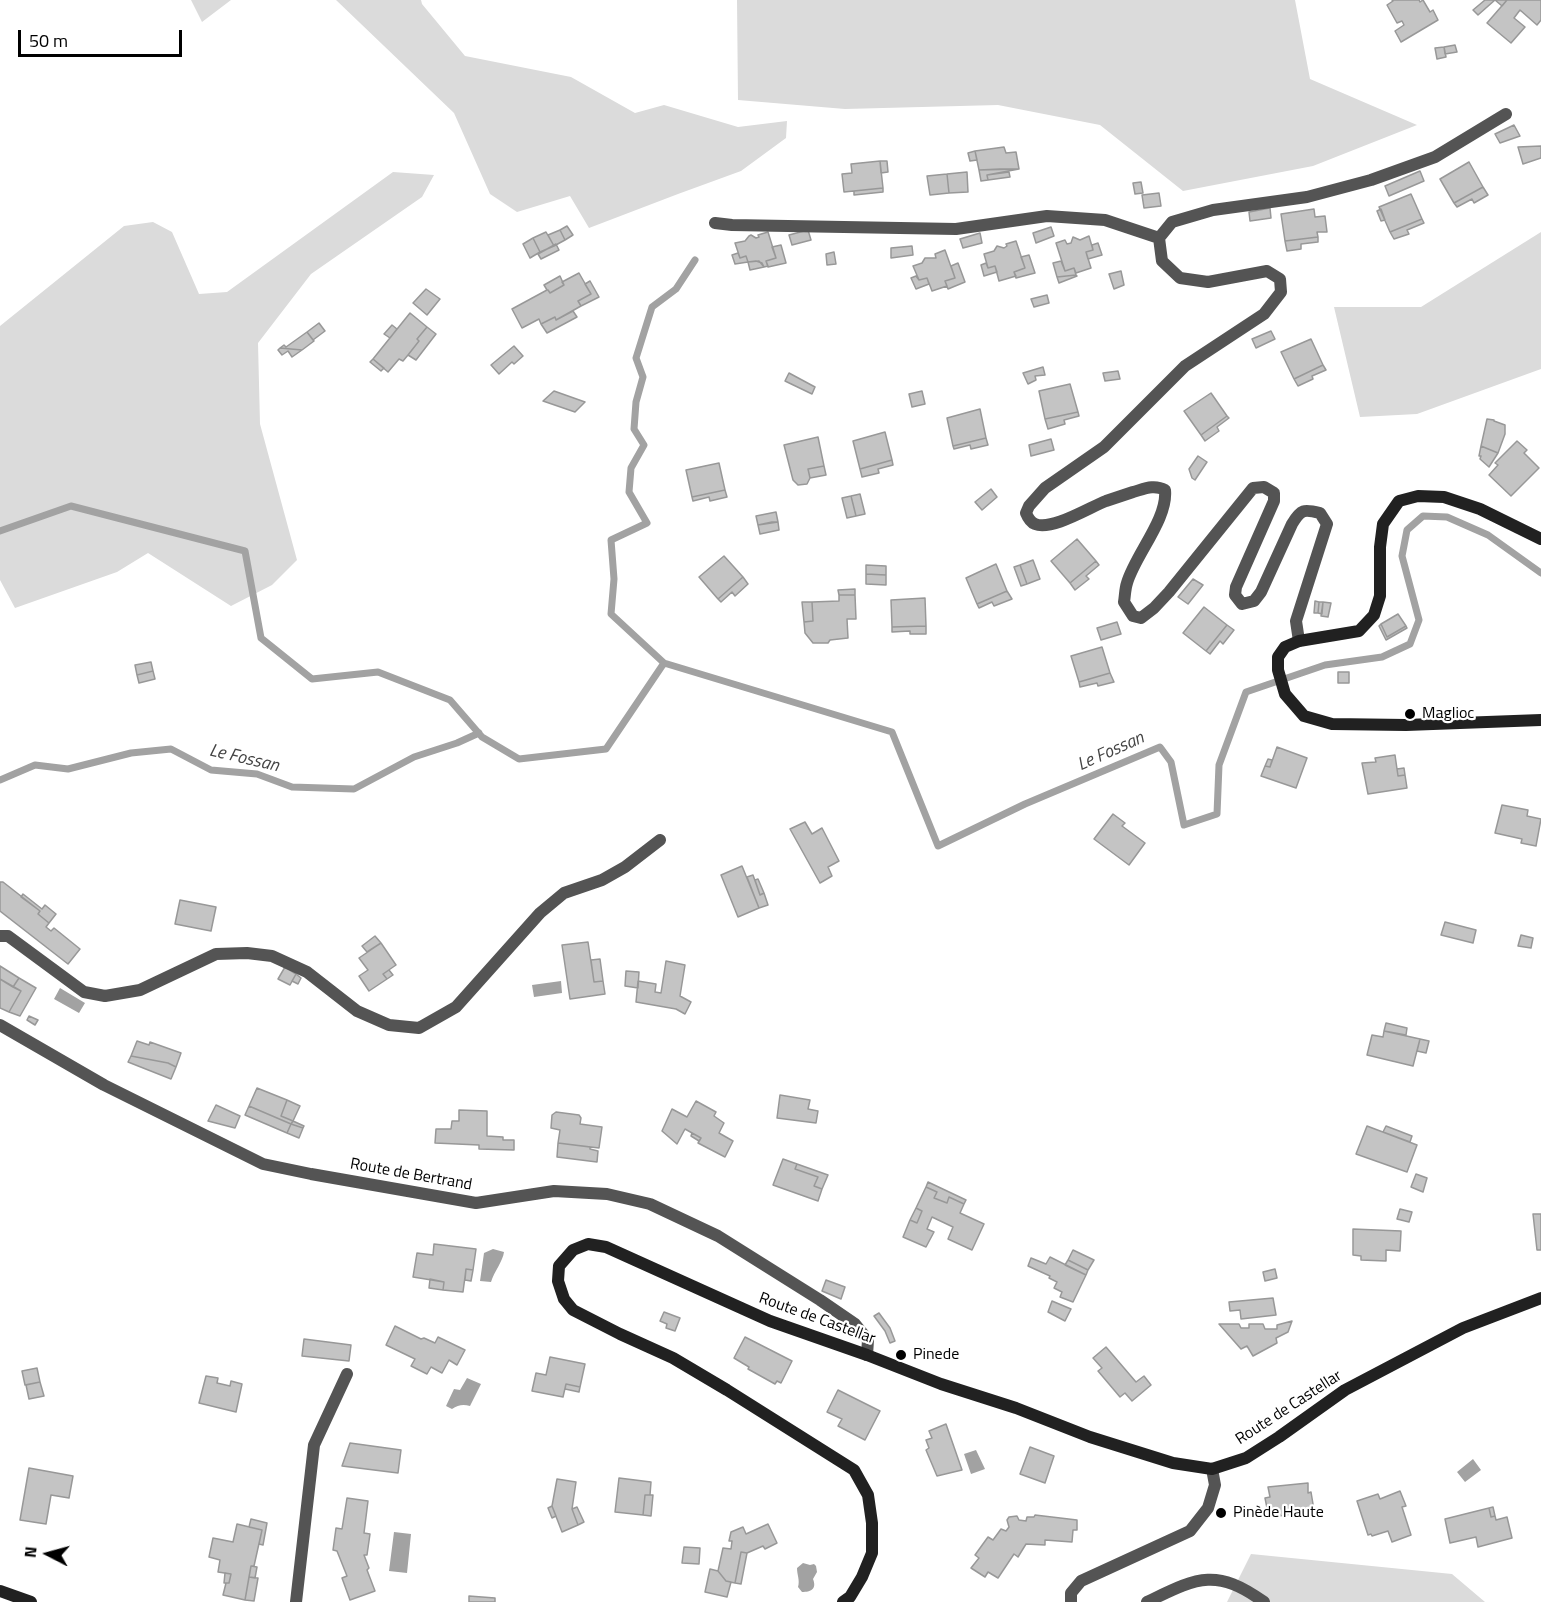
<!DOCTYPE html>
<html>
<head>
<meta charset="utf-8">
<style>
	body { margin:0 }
	#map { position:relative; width:1541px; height:1602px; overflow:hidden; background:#fff; font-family:"Titillium Web",sans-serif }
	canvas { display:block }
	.north { position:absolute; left:18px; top:1524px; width:60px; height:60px; -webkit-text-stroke:4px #fff; paint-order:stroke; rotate:276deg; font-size:16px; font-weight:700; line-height:24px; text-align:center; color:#000 }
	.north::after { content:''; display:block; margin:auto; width:21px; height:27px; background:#000; clip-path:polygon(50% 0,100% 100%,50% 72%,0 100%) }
	.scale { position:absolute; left:18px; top:30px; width:164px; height:27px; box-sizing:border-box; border:3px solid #000; border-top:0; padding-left:8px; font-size:18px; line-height:21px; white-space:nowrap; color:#000; -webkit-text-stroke:4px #fff; paint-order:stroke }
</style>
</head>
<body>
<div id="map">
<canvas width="1541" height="1602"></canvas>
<div class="north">N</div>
<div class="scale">50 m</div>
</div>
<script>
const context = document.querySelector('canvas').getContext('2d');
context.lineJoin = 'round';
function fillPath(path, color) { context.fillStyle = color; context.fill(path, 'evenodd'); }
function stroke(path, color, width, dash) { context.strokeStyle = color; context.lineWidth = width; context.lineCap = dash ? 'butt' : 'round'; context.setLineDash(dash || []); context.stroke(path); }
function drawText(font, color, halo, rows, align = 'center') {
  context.font = font + ' "Titillium Web",sans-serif'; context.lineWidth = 4.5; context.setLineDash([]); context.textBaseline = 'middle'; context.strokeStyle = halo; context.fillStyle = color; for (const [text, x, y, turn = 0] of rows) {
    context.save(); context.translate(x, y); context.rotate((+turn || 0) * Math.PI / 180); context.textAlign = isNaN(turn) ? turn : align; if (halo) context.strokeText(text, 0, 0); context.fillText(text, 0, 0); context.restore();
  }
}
fillPath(new Path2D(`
	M191 0H231L202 22Z
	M336 0H421L422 4 465 56 571 77 635 113 664 105 738 127 787 121 786 138 741 171 678 194 589 228 570 196 517 212 490 194 454 113Z
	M737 0H1295L1310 79 1417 125 1313 166 1183 191 1100 125 998 105 845 109 738 100Z
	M393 172 434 175 422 197 311 274 258 343 260 424 297 560 272 585 231 606 148 553 117 572 15 608 0 580V326L124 226 153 222 172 232 199 294 227 292Z
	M1541 232V369L1417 414 1360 417 1334 307H1421Z
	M1251 1554 1452 1574 1485 1602H1227Z`), '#dbdbdb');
fillPath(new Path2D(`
	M561 981 562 993 534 997 532 985Z
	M60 988 85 1003 79 1013 54 999Z
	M493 1249 504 1252C503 1261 494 1272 491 1282L480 1281 484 1253Z
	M467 1378 481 1384 470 1406C463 1404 458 1405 452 1409L446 1406 454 1389 460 1390Z
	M976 1450 985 1469 971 1474 964 1454Z
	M1473 1459 1481 1470 1465 1482 1457 1472Z
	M394 1532 411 1534 407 1573 389 1571Z
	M803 1563 810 1565 814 1564 816 1566 817 1572 813 1579C817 1589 811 1592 802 1592L798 1587C800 1580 797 1575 797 1568Z`), '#a2a2a2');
stroke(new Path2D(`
	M695 260 676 289 652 307 636 358 643 377 636 402 634 429 644 445 631 468 629 492 647 523 611 540 614 579 611 614 664 663 892 732 938 846 1025 804 1160 747 1171 762 1184 825 1217 814 1219 765 1246 692 1325 665 1382 657 1410 644 1419 620 1402 556 1407 530 1423 516 1447 517 1488 535 1541 573
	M0 531 71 506 245 551 261 638 312 679 378 672 450 700 482 737 519 759 606 749 664 663
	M0 780 35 765 68 769 131 753 171 749 211 770 257 774 292 787 354 789 414 757 457 743 479 733`), '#a2a2a2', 7);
const building = new Path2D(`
	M1392 0H1419L1420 2 1423 0 1430 12 1433 10 1438 20 1401 42 1395 31 1404 25 1402 21 1397 23 1387 5 1393 1Z
	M1485 0H1495L1478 15 1473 10Z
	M1495 0H1507L1502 6Z
	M1507 0H1541V20L1537 25 1520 10 1514 18 1525 27 1511 43 1487 23Z
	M1455 45 1457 52 1445 54 1444 47Z
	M1444 47 1446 57 1437 59 1435 48Z
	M1514 125 1520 136 1500 143 1495 134Z
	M1541 146V158L1523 164 1518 147Z
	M1004 147 1006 153 1016 152 1019 169 979 170 975 151Z
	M975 151 977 160 970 161 968 153Z
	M880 161H887L888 172 881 173Z
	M880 161 883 188 844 192 842 174 852 173 851 164Z
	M1469 162 1483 187 1454 203 1440 179Z
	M1000 169H1019L987 175 988 180 981 181 979 170Z
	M1420 171 1424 181 1389 196 1385 186Z
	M967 172 968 192 949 193 947 174Z
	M1009 172 1010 177 988 180 987 175Z
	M947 174 949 193 930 195 927 176Z
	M1141 182 1143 193 1135 194 1133 183Z
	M1483 187 1488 195 1474 203 1472 199 1457 207 1454 203Z
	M883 188V192L854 195V191Z
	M1159 193 1161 206 1144 208 1142 195Z
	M1411 194 1422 219 1390 232 1379 207Z
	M1270 208 1271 218 1250 221 1249 212Z
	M1314 209 1315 217 1325 216 1327 232H1317L1318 237 1285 241 1281 214Z
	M1381 209 1385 220 1381 221 1377 211Z
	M1422 219 1424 223 1407 230 1409 234 1394 239 1390 232Z
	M567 226 573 235 565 240 560 230Z
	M1051 227 1054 236 1036 243 1033 233Z
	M560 230 565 240 554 246 548 235Z
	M808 230 811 240 792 245 789 235Z
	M546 232 554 246 540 252 533 238Z
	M768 232 776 258 766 261 768 266 764 267 759 261 748 262 746 256 740 258 735 243 745 241 749 236 751 235 756 238 759 237 758 235Z
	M980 233 982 243 963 248 960 239Z
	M1089 236 1093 250 1086 252 1091 268 1076 273 1074 268 1065 271 1056 243 1065 240 1067 244 1071 243 1073 237 1080 240Z
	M1318 237V242L1301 244V249L1287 251 1285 241Z
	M533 238 540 252 530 258 523 244Z
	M1016 241 1025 268 1014 272 1016 276 999 281 995 266 988 268 984 254 994 251 997 246 1004 248 1007 246 1006 244Z
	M1098 243 1102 255 1088 259 1086 252 1093 250 1092 245Z
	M556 244 559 250 541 259 538 254Z
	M781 245 786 263 768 267 766 261 776 258 772 247Z
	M912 246 913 255 891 258V248Z
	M945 250 955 278 945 281 947 286 932 291 927 278 919 280 913 266 922 263 925 258H936L935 254Z
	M834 252 836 264 827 265 826 254Z
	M738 253 740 258 746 256 748 262 735 264 732 255Z
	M1029 255 1035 273 1016 278 1014 272 1025 268 1021 257Z
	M756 261 762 263 764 267 750 270 748 262Z
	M1061 261 1065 271 1074 268 1076 275 1057 277 1053 263Z
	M958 263 965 282 948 289 945 281 955 278 951 266Z
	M986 263 988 268 995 266 997 272 984 276 981 265Z
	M1121 271 1124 285 1114 289 1109 274Z
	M579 273 591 294 578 301 581 306 556 320 555 317 541 324 539 319 522 328 512 309 547 290H548L550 293 564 285 562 282Z
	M1076 275 1077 276 1059 283 1057 277Z
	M560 276 564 285 550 293 548 290H547L544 285Z
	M916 276 919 280 927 278 929 284 916 289 911 278Z
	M590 281 599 297 581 306 578 301 591 294 585 284Z
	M426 289 440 299 427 315 413 303Z
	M1047 295 1049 303 1034 307 1031 299Z
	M573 311 577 317 547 333 541 324 555 317 556 320Z
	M410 313 427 327 417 339 419 341 408 355 403 361 399 359 388 372 373 359Z
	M319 323 325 331 313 340 307 332Z
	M392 325 397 329 390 338 384 334Z
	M427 327 436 334 416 360 408 355 419 341 417 339Z
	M1271 331 1275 339 1256 348 1252 339Z
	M307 332 314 341 302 350 280 348 284 345 286 347Z
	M1311 339 1323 365 1294 379 1281 352Z
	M514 346 523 356 514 364 512 362 499 374 491 365Z
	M280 348 302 350 292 357 288 351 282 355 278 350Z
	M373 359 384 368 381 371 370 362Z
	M1323 365 1326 370 1312 376 1313 379 1298 386 1294 379Z
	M1043 367 1045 375 1035 376 1036 380 1028 384 1023 373Z
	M1118 371 1120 379 1105 381 1103 373Z
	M789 373 815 387 812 394 785 381Z
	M1070 384 1078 412 1045 419 1039 391Z
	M554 391 585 402 575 412 543 401Z
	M922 391 925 404 912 407 909 394Z
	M1211 393 1227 416 1201 435 1184 411Z
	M980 409 986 438 953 446 947 418Z
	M1078 412 1079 416 1064 420 1065 424 1048 429 1045 419Z
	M1227 416 1229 418 1217 427 1219 431 1205 441 1201 435Z
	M1487 419 1494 420V421L1505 425V434L1498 453 1481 446Z
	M885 432 892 460 860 469 853 441Z
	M818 437 824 466 808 469 810 478 807 484 798 485 793 480 784 445Z
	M986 438 988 445 971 449 970 445 954 449 953 446Z
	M1051 439 1054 450 1031 456 1029 445Z
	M1517 441 1527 450 1524 453 1539 468 1511 496 1489 475 1498 465 1495 463Z
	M1481 446 1498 453 1489 467 1480 459 1481 456H1479Z
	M1198 456 1207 462 1195 480 1192 478 1189 469Z
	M892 460 893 465 878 469 879 473 862 477 860 469Z
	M719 463 725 490 692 497 686 470Z
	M824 466 826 475 810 478 808 469Z
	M991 489 997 497 982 510 975 502Z
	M725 490 727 497 710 501 709 497 693 501 692 497Z
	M860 494 865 514 856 516 851 496Z
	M851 496 856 516 847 518 842 498Z
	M776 512 778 522 758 525 756 516Z
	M772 522H778L779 530 760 534 758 525Z
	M1077 539 1096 561 1070 583 1051 561Z
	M724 556 743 577 718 599 699 577Z
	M1033 560 1040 579 1027 584 1020 565Z
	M1096 561 1099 565 1086 576 1089 579 1075 590 1070 583Z
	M996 564 1007 591 977 604 966 578Z
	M866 565 886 566V575L866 574Z
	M1020 565 1027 584 1021 586 1014 567Z
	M866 574 886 575V585L866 584Z
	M743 577 748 584 735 596 732 592 721 602 718 599Z
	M1193 579 1203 585 1188 604 1178 597Z
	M855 589V595H839L838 590Z
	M1007 591 1012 599 994 606 992 602 979 608 977 604Z
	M839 595H855L856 619H847L848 638 830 640 828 643H813L805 633 804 622 813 621 812 602 839 601Z
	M925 598 926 626 892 627 891 600Z
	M1315 601 1319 602 1318 613H1314Z
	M802 602H812L813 621 804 622Z
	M1319 602H1323L1322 614 1318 613Z
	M1323 602 1331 603 1328 617 1321 616Z
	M1204 607 1227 625 1206 651 1183 633Z
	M1398 614 1406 626 1387 637 1381 624Z
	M1117 622 1121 634 1101 640 1097 628Z
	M1381 624 1387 637 1406 626 1407 628 1386 640 1379 626Z
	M1227 625 1234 630 1223 644 1220 641 1210 654 1206 651Z
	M926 626V634H910V631L892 632V627Z
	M1102 647 1110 673 1079 682 1071 656Z
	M151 662 153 671 137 675 135 665Z
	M153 671 155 679 139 683 137 675Z
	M1338 672H1349V683H1338Z
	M1110 673 1114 682 1098 686 1097 683 1080 687 1079 682Z
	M1277 747 1307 758 1296 788 1261 776 1265 766 1270 767Z
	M1395 755 1398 776 1405 775 1407 788 1368 794 1362 763 1376 762 1375 758Z
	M1268 759 1272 760 1270 767 1265 766Z
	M1404 768 1405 775 1398 776 1397 769Z
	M1502 805 1528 810 1527 816 1541 819 1536 846 1521 843 1522 839 1495 833Z
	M1113 814 1125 823 1122 826 1145 843 1129 865 1094 839Z
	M805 822 812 834 822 828 839 861 828 867 832 876 820 883 790 829Z
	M742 866 759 908 738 917 721 875Z
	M753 875 760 895 764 893 768 905 759 908 747 877Z
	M758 879 764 893 760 895 755 880Z
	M0 882H3L40 911 38 914 49 923 46 927 51 931 54 928 80 949 68 964 0 911Z
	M23 894 42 909 45 905 56 914 49 923 38 914 40 911 21 897Z
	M180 900 216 907 211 931 175 924Z
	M1445 922 1476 930 1473 943 1441 935Z
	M1521 935 1533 938 1531 948 1518 946Z
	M375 936 381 943 367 952 362 946Z
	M588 942 594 982 603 981 605 994 570 999 562 945Z
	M381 943 396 965 383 974 387 979 369 991 359 976 368 970 359 958Z
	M600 959 603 981 594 982 591 960Z
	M666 961 685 965 680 996 691 1002 685 1014 676 1009 636 1002 638 981 656 984 655 992 661 993Z
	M0 966 19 978 13 987 0 979Z
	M285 967 296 974 290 985 278 979Z
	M389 970 393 975 387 979 383 974Z
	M626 971 639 972 638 988 625 986Z
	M296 974 301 978 298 984 292 981Z
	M19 978 36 988 20 1016 9 1012 21 991 13 987Z
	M0 979 21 991 9 1012 0 1008Z
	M29 1016 38 1020 35 1025 27 1020Z
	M1386 1023 1407 1028 1406 1035 1384 1031Z
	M1384 1031 1420 1039 1413 1066 1367 1055 1372 1035 1383 1037Z
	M1420 1039 1429 1041 1426 1053 1417 1051Z
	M137 1041 149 1045 150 1042 181 1053 176 1067 168 1063 131 1056Z
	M131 1056 168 1063 176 1067 171 1079 128 1062Z
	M257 1088 287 1100 281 1116 293 1121 291 1124 249 1106Z
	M780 1095 810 1100 808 1109 818 1111 816 1123 777 1118Z
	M287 1100 300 1106 293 1121 281 1116Z
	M696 1101 716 1112 714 1116 724 1123 719 1133 733 1141 725 1157 698 1143 701 1138 685 1129 677 1144 662 1131 672 1109 687 1117Z
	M216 1105 240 1116 235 1128 208 1121Z
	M249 1106 291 1124 287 1133 245 1115Z
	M459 1110 487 1111V1136L503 1137V1140H514V1150L479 1149V1145L435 1143 436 1129H451L452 1121H459Z
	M556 1112 579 1115 581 1118 580 1124 602 1127 599 1148 558 1143 560 1130 551 1128 552 1115Z
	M293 1121 304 1126 303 1128 291 1124Z
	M291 1124 303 1128 299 1138 287 1133Z
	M1367 1126 1417 1145 1407 1172 1356 1154Z
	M1386 1126 1412 1136 1410 1142 1383 1132Z
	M692 1133 701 1138 699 1141 691 1136Z
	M558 1143 590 1147V1149L598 1151 597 1162 557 1157Z
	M783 1159 797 1164 795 1169 818 1177 814 1186 822 1189 818 1201 773 1185Z
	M797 1164 828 1175 822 1189 814 1186 818 1177 795 1169Z
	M1416 1174 1427 1178 1423 1192 1411 1187Z
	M928 1182 966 1200 964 1204 949 1197 947 1203 934 1198 937 1192 926 1187Z
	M926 1187 937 1192 934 1198 947 1203 949 1197 964 1204 960 1213 984 1224 972 1250 948 1239 953 1227 932 1217 927 1229 934 1232 926 1247 903 1237 910 1220 917 1223 922 1211 916 1208Z
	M916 1208 922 1211 917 1223 910 1220Z
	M1400 1209 1412 1212 1409 1222 1397 1219Z
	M1533 1214H1541V1250H1537Z
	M1353 1229 1401 1231 1400 1251 1386 1250V1261L1361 1260V1256L1353 1255Z
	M434 1244 476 1249 473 1270 466 1269 463 1292 443 1290 444 1282 413 1277 417 1253 433 1255Z
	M1073 1250 1094 1260 1088 1270 1068 1260Z
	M1050 1257 1086 1275 1073 1302 1060 1297 1062 1292 1054 1288 1057 1282 1049 1278 1050 1276 1028 1266 1031 1258 1046 1264Z
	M1068 1260 1088 1270 1086 1275 1065 1265Z
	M466 1269 473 1270 471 1281 465 1280Z
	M1275 1269 1277 1278 1265 1281 1263 1272Z
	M430 1279 444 1282 443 1290 429 1288Z
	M826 1280 845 1287 841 1299 822 1291Z
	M1273 1298 1276 1315 1241 1319 1240 1310 1230 1311 1229 1302Z
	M1052 1301 1071 1309 1065 1321 1048 1312Z
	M664 1312 680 1318 675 1331 666 1328 667 1324 660 1321Z
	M879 1313 890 1328 895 1341 890 1343 885 1331 874 1316Z
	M1292 1321 1288 1332 1276 1338 1277 1343 1253 1356 1247 1346 1241 1349 1219 1324H1239L1241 1328H1249V1324H1263L1265 1329H1277V1325Z
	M395 1326 421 1339 424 1338 435 1343 438 1337 465 1350 457 1365 449 1360 442 1373 431 1367 427 1374 411 1366 415 1359 386 1345Z
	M745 1337 792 1361 781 1383 777 1381 775 1384 748 1369 749 1367 734 1358Z
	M304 1339 351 1345 349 1361 302 1356Z
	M1106 1347 1136 1382 1144 1376 1151 1385 1132 1401 1125 1393 1120 1397 1098 1371 1102 1368 1093 1358Z
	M550 1357 585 1364 580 1387 566 1384 563 1397 532 1391 536 1373 546 1375Z
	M37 1368 40 1382 25 1385 22 1371Z
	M206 1376 218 1378 217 1383 230 1386 231 1381 242 1384 236 1412 199 1403Z
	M40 1382 44 1396 29 1399 26 1385Z
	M566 1384 580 1387 579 1392 565 1389Z
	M838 1390 880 1411 865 1440 838 1426 842 1419 827 1412Z
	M946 1424 962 1470 937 1476 926 1450 929 1448 926 1440 932 1438 929 1431Z
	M350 1443 401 1450 398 1473 342 1466Z
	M1030 1447 1054 1456 1045 1483 1020 1474Z
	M29 1468 73 1476 69 1498 51 1495 46 1524 20 1520Z
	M619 1478 651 1482 650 1495H645L643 1515 615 1512Z
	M557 1479 576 1482 572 1509 578 1525 562 1532 552 1506Z
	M1308 1483V1493L1311 1492 1314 1510 1274 1517 1272 1508H1267L1265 1498 1270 1497 1268 1487Z
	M1400 1491 1406 1506 1402 1507 1411 1535 1392 1542 1388 1531 1372 1536 1371 1534 1368 1535 1357 1501 1378 1494 1380 1499Z
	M645 1495H653L651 1516 643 1515Z
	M347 1498 368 1501 364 1533 370 1534 367 1555H364L369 1568 367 1570 375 1591 350 1600 342 1578 347 1576 337 1551 333 1550 336 1528 342 1529Z
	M552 1506 556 1516 552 1518 548 1508Z
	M577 1507 584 1522 578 1525 572 1509Z
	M1493 1507 1495 1516 1491 1517 1489 1508Z
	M1489 1508 1491 1517 1495 1516 1496 1520 1507 1517 1512 1538 1478 1547 1476 1537 1450 1543 1445 1519Z
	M1035 1515 1077 1520V1530H1073L1072 1542 1045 1540V1545L1026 1544 1018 1557 1014 1554 998 1578 988 1572 985 1577 971 1568 979 1558 975 1555 988 1537 993 1540 1001 1529 1006 1531 1009 1527 1007 1520 1009 1517 1017 1516 1019 1520 1026 1521 1027 1517H1034Z
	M251 1519 267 1523 263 1545 259 1544 262 1530 249 1527Z
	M237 1524 262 1530 254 1566H251L245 1600 223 1595 226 1583H229L231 1574 218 1572 220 1560 209 1557 213 1538 233 1542Z
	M768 1524 777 1543 765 1549 763 1546 747 1553 741 1552 735 1583 726 1581 718 1571 723 1548 731 1549 732 1541H729L731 1532 743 1527 746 1534Z
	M684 1547 700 1548 699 1564 682 1563Z
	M741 1552 747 1553 741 1584 735 1583Z
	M251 1566 257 1567 255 1578 249 1577Z
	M710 1569 718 1571 726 1581 731 1582 727 1597 705 1592Z
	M225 1573 231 1574 229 1583H224Z
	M249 1577 258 1578 254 1601 245 1600Z
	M469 1596 495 1598V1602H469Z`);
fillPath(building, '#c4c4c4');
stroke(building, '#989898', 1.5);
stroke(new Path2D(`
	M715 223 732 225 956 229 1047 216 1105 220 1159 238
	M1299 641 1296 621 1327 524 1320 513C1304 509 1301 509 1292 524L1261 592 1254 601 1242 604 1235 595 1236 587 1274 501V493L1264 487 1253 488 1169 592 1154 608 1141 618 1133 616 1124 602C1125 596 1125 589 1127 583 1135 555 1168 519 1165 490 1154 484 1144 489 1133 492 1124 495 1115 498 1106 501 1090 507 1052 531 1035 524 1030 522 1028 518 1026 513L1029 506 1045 488 1104 447 1185 366 1264 314 1281 292 1280 279 1267 271 1208 282 1180 278 1162 261 1159 238 1172 222 1213 210 1307 197 1371 180 1435 157 1506 114
	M0 936H8L84 992 105 996 140 990 216 954 247 953 272 956 307 972 357 1011 389 1025 419 1028 456 1007 540 913 564 893 602 880 625 867 660 840
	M0 1025 104 1085 263 1164 311 1174 476 1203 554 1191 607 1194 650 1204 718 1236 820 1300 855 1324 868 1340 867 1355
	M296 1602 314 1445 347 1374
	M1071 1602V1593L1081 1581 1190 1531 1208 1508 1215 1485 1212 1469
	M1147 1602C1197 1578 1215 1567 1264 1602`), '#545454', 12);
stroke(new Path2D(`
	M1541 539 1480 509 1444 497 1418 496 1399 501 1383 524 1380 547V596L1374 615 1359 631 1299 641 1285 647 1278 657V670L1285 694 1304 716 1332 724 1406 725 1541 720
	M0 1591 31 1602
	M843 1602 850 1597 862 1577 872 1553V1523L868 1495 854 1470 727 1390 673 1358 620 1334 573 1310 564 1299 558 1281 559 1266 573 1250 588 1244 606 1247 770 1321 867 1355 941 1384 1016 1408 1090 1437 1173 1463 1212 1469 1246 1458 1279 1437 1345 1390 1463 1328 1541 1298`), '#212121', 12);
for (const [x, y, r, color] of [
	[1410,714,6,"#000"],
	[901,1355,6,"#000"],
	[1221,1513,6,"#000"]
]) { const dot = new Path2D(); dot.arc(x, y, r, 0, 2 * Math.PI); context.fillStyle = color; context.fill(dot); stroke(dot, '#fff', 2); }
drawText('16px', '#000', '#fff', [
	["Maglioc",1422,714],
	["Pinede",913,1355],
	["Pinède Haute",1233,1513]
], 'left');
drawText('16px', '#000', '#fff', [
	["Route de Bertrand",411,1175,10],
	["Route de Castellar",817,1319,20],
	["Route de Castellar",1289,1408,-33]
]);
drawText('italic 18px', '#434343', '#fff', [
	["Le Fossan",1111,752,-24],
	["Le Fossan",244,759,13]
]);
</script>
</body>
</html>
